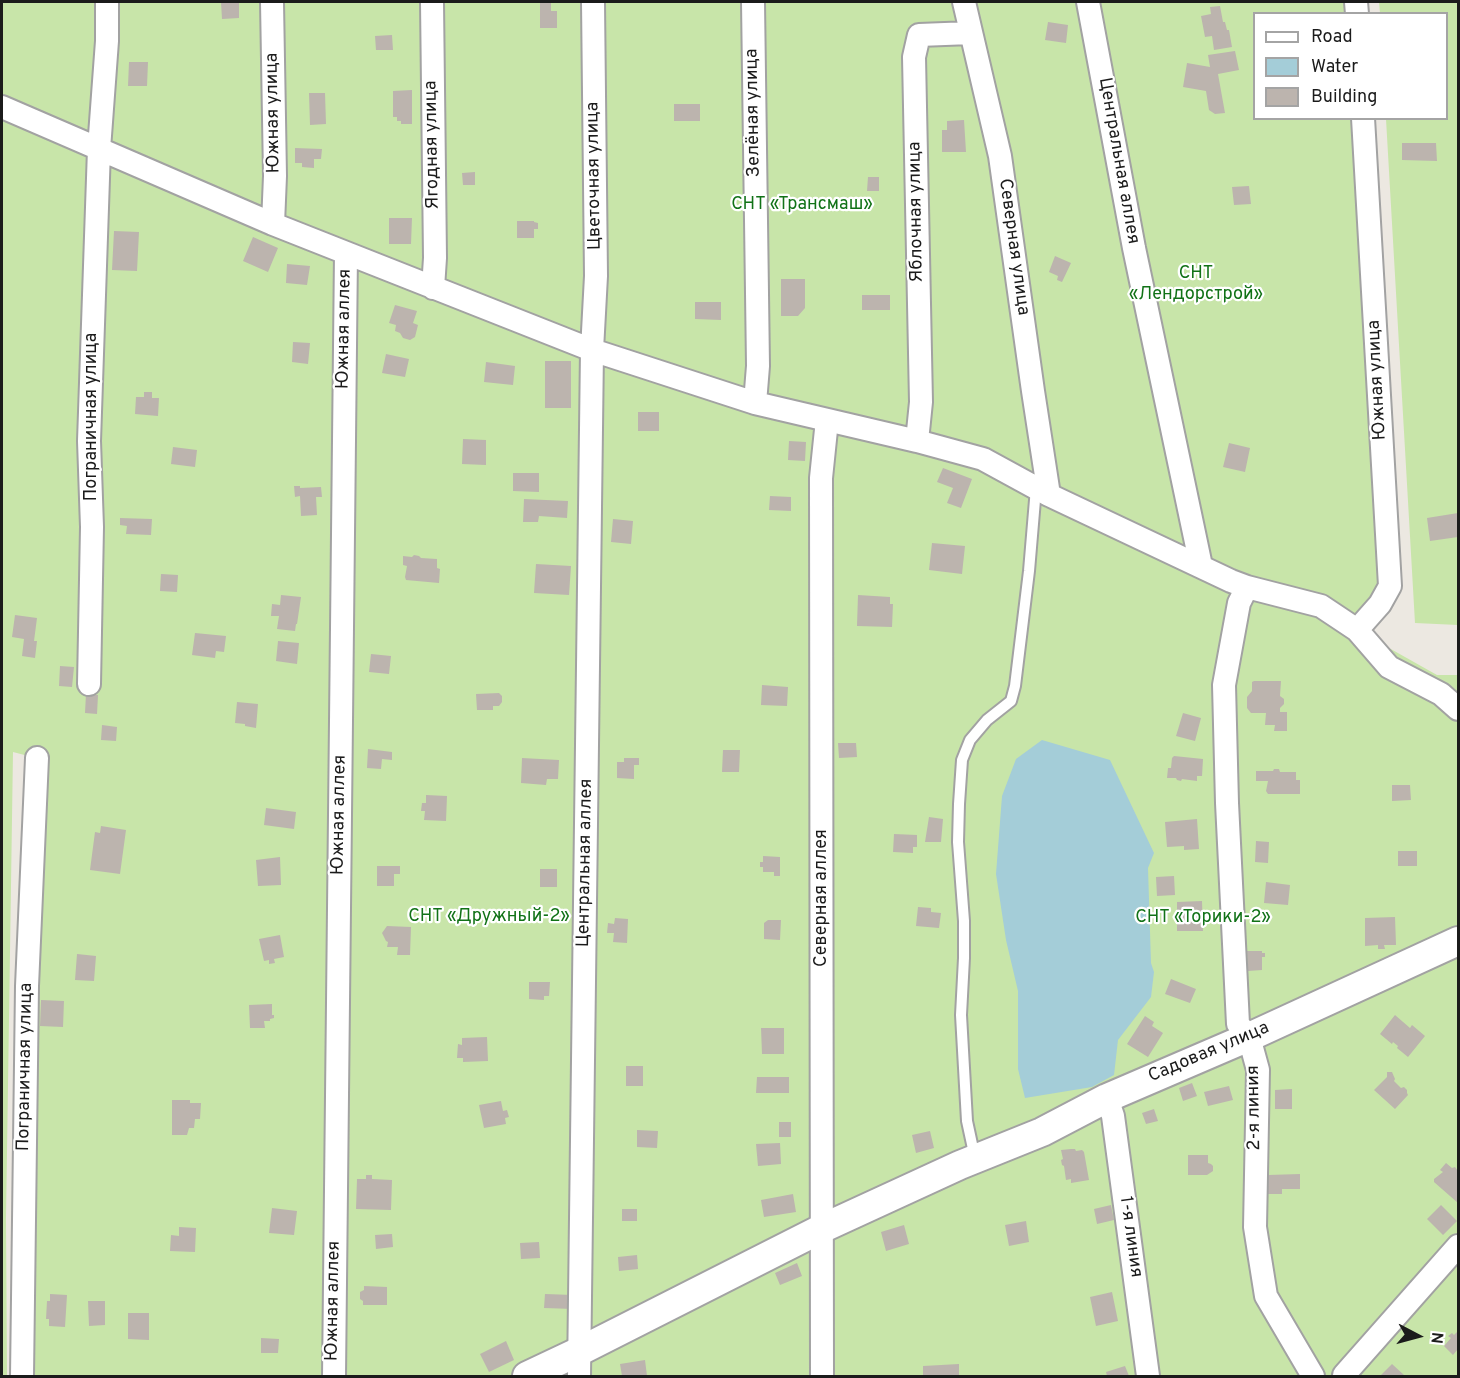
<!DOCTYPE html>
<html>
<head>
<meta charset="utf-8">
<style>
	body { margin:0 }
	#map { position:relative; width:1460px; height:1378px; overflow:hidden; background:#ece8e1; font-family:Overpass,sans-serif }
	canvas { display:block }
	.frame { position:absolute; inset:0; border:3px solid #1b1b1b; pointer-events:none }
	.legend { position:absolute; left:1253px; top:12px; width:195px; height:108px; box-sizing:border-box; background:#fff; border:2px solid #a4a4a4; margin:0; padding:8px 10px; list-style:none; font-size:18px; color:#1b1b1b }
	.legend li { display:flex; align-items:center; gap:12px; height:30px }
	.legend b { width:30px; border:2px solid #a4a4a4 }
	.north { position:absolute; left:1388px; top:1306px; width:60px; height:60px; -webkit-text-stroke:4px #fff; paint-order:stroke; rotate:96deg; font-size:16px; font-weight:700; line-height:24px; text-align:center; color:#1b1b1b }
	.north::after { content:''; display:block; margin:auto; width:21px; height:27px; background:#1b1b1b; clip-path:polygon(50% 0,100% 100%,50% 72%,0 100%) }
</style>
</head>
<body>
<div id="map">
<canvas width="1460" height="1378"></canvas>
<div class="frame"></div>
<ul class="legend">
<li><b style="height:8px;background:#fff"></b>Road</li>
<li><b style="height:16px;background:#a4cdd8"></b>Water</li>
<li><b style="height:16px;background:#bcb4ae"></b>Building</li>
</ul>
<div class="north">N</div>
</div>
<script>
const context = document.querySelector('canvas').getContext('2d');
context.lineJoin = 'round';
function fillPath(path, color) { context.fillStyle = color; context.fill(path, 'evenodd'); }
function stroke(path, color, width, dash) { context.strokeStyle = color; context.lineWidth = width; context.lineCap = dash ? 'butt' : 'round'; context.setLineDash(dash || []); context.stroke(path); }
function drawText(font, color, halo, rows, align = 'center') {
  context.font = font + ' Overpass,sans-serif'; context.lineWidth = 4.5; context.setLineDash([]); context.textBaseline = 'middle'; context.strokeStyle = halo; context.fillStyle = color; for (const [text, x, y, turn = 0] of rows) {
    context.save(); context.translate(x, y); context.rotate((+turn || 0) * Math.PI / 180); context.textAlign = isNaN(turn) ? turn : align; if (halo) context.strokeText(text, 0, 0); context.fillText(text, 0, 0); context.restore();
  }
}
fillPath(new Path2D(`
	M2 2H1356L1357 13 1254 14V118L1363 119 1390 586 1357 630 1437 675H1458V1376H22L36 758 13 752 6 1218 7 1376H2Z
	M1379 2H1458V625L1415 623 1386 119 1446 118V14L1380 13Z`), '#c8e5a9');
fillPath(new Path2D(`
	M1042 740 1110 760 1154 853 1148 868 1151 963 1154 972 1151 997 1118 1040 1114 1075 1092 1087 1025 1098 1018 1069V991L1006 940 996 874 1002 796 1016 759Z`), '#a4cdd8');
fillPath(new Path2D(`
	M221 2H239V18L222 19Z
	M540 3H551V11H557V28H540Z
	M1220 6 1223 22H1225L1227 30H1229L1232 47 1214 50 1212 36 1205 37 1201 16 1211 14 1210 7Z
	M1048 22 1068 25 1066 43 1045 40Z
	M392 35 393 50H376L375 36Z
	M1235 51 1239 70 1218 74 1225 113 1215 114 1209 110 1206 91 1183 87 1187 63 1210 67 1208 55Z
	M129 62H148L147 86H128Z
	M412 90V124H401V121H397V117H393V91Z
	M309 93H325L326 124 310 125Z
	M674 104H700V121H674Z
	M964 120 966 152H942V130H947V121Z
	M1402 143H1436L1437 161 1402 160Z
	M295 148 322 149 321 159H314V168L302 167V163H295Z
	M475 172V185H463L462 173Z
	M868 177H879V191H867Z
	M1249 186 1251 204 1234 205 1232 187Z
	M389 218H412L411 244H389Z
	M517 221H534V222L538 223V229H534V238H517Z
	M114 231 139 232 137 271 112 270Z
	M253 237 278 248 268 272 243 261Z
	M1055 256 1071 263 1062 282 1057 280 1058 276 1049 272Z
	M287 264 310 266 307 285 286 283Z
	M781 279H805V308L798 316H781Z
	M862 295H890V310H862Z
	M695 302H721V320L695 319Z
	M395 305 417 311 413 323 418 325 415 337 410 340 403 338 400 333 395 331 396 325 389 323Z
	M293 342 310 343 308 364 292 362Z
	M386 354 409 359 405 377 382 373Z
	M545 361H571V408H545Z
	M486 362 515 366 513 385 484 382Z
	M144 392H152V398H159L158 416 135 414 136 397H144Z
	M638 412H659V431H638Z
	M463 439 486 440V465L462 464Z
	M789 441 806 442 805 461 788 460Z
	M1229 443 1250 448 1245 472 1223 467Z
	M173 447 197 450 195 467 171 464Z
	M943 468 972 479 961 508 947 503 953 488 937 482Z
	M513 473H539V492L513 491Z
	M294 486H300V488L321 487 322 497H316L317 515 301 516 300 496 295 497Z
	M770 496 791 497V511L769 510Z
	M524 499 568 501 567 518 539 516 538 522H523Z
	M1458 513V537L1430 541 1427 518Z
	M120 518 152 519 151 535 126 534 127 526 120 525Z
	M613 519 633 521 631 544 611 542Z
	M932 543 965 546 962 574 929 570Z
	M414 555 419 556 421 558 437 559V568L440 569 439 583 406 580 405 577 407 566 403 565V556L412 557Z
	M536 564 571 566 569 595 534 593Z
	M161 574 178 575 177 592 160 591Z
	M281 595 301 597 297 624H296L295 631 277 629 279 616H271L272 604 280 605Z
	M858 595 890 597V604H893L892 627 857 626Z
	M15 615 37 618 34 641H37L35 658 22 656 24 639 12 637Z
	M195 633 226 636 224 652 216 651 215 658 192 655Z
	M278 641 299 643 297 664 276 661Z
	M371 654 391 656 389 674 369 672Z
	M60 666 74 667 72 687 59 686Z
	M1254 681H1281L1280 696 1284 699V704L1280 708V712H1287V731H1274L1275 725H1265L1266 713H1251L1247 708V697L1252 691V682Z
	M762 685 788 687 787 706 761 705Z
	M499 693 502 696V702L499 706H493V710H477L476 694Z
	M86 694 98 695 97 714 85 713Z
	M237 702 258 704 256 728 245 726V724L235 723Z
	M1183 713 1201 718 1195 741 1176 736Z
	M102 725 117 727 116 741 101 740Z
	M838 743H856L857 757 839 758Z
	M368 749 392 752V760L382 759 381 769 367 768Z
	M723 750H740L739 772H722Z
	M1174 756 1203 759 1202 776H1197V781L1182 779 1181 781 1177 780 1176 778H1167L1168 768H1171L1172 758Z
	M522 758 559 760 558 779H547L546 785 521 783Z
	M624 758H639V765H634V779L617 778V762H624Z
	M1274 769H1279L1280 772H1296V780H1300V794H1268L1266 791 1268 781H1256V771H1273Z
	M1392 785H1410L1411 800 1392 801Z
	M426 795 447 796 446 821 424 820 425 811H421L422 803H426Z
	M266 808 296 812 294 829 264 825Z
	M929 817 943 819 941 842H925Z
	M1197 819 1199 849 1184 850V846L1167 847 1165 822Z
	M101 826 126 830 120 874 90 870 95 832 100 833Z
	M894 834 917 835V847H913V853L893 852Z
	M1256 841 1269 842 1268 863 1255 862Z
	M1398 851H1417V866H1398Z
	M763 856 780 857V876H774V872H763V867H760V862H763Z
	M280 857 281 885 258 886 256 860Z
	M377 866H400V874H394V886H377Z
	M540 869H557V887H540Z
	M1174 876 1175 895 1157 896 1156 877Z
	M1266 882 1290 885 1288 905 1264 903Z
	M1202 901 1203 931H1177V902Z
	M918 907 931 908V912L941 913 939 928 916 926Z
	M1395 917 1396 945H1384L1385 949H1378V945L1365 946V918Z
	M615 918 628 919 627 943 613 942 614 933H607L608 923 614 924Z
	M768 920H781L780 940 764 939V923Z
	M387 926 411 927 410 955H397L398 947H387L388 942 386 941 382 933Z
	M280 935 284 957 274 959 275 963 269 964V960L264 961 259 939Z
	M1247 951H1262V953H1265V957H1262V970L1248 971Z
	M77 954 96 956 94 981 75 980Z
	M1171 979 1196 989 1190 1003 1165 994Z
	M529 982H550L549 996H544V1000L529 999Z
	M41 1000 64 1001 63 1027 40 1026Z
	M272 1004V1015H274V1018L270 1019V1021H264L265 1028H250L249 1005Z
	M1395 1015 1410 1028 1412 1025 1425 1036 1408 1057 1397 1048 1398 1046 1393 1042 1392 1044 1380 1034Z
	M1145 1016 1154 1022 1152 1026 1163 1033 1148 1057 1127 1044Z
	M761 1028H784V1054H762Z
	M487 1037 488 1061 463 1062V1058H457L458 1044 462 1045V1038Z
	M626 1066H643V1086H626Z
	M1387 1072H1392L1395 1079 1394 1081 1401 1088 1404 1087 1407 1090V1093L1408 1095 1395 1109 1374 1090 1387 1077Z
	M757 1077H789V1093H756Z
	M1192 1083 1197 1096 1183 1101 1179 1088Z
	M1229 1086 1233 1100 1208 1106 1204 1092Z
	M1292 1089V1109H1275V1090Z
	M172 1100H190V1103H201L200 1119H195L194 1128H189L187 1135H172Z
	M501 1101 503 1111 507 1110 509 1117 505 1118 506 1124 484 1128 479 1105Z
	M1154 1109 1158 1121 1146 1124 1142 1113Z
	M779 1122H791V1137H779Z
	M637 1130 658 1131 657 1148 637 1147Z
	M930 1131 934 1148 916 1153 912 1135Z
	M780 1143 781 1164 758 1166 756 1144Z
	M1071 1149H1075L1076 1151 1082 1150 1084 1152 1089 1180 1071 1183V1179L1066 1180 1064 1166 1062 1165 1061 1160 1063 1159 1061 1150Z
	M1188 1155H1208V1163L1211 1164 1213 1166V1171L1207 1175H1188Z
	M1446 1163 1452 1168 1455 1167 1458 1171V1203L1434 1182V1179L1443 1172 1440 1170Z
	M1300 1174V1189H1282V1194H1268V1175Z
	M366 1175H372V1179L392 1180 391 1210 356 1209 357 1179H366Z
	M793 1194 796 1212 764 1217 761 1200Z
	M1111 1205 1114 1220 1097 1224 1094 1209Z
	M1441 1205 1457 1221 1443 1235 1427 1219Z
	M272 1208 297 1211 294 1235 269 1233Z
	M622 1209H637V1221H622Z
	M1026 1221 1029 1242 1009 1246 1005 1225Z
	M904 1225 909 1244 886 1251 881 1232Z
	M179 1227 196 1228 195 1252 170 1251 171 1235 179 1236Z
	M392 1234 393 1247 376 1249 375 1235Z
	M539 1242 540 1258 521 1259 520 1243Z
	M637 1255 638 1269 619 1271 618 1257Z
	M797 1263 802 1276 780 1285 775 1273Z
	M364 1286 387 1287V1305H363V1301L360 1299V1292L364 1290Z
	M1112 1292 1118 1321 1096 1326 1090 1297Z
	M50 1294 67 1295 65 1327 49 1326V1319H46L47 1301H50Z
	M545 1294 573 1295V1309L544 1308Z
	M88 1301H105V1325L89 1326Z
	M128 1313H149V1340L128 1339Z
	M1458 1331V1349L1453 1355 1444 1346 1451 1338 1448 1336 1452 1333 1454 1335Z
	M261 1338 279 1339 278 1353H261Z
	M506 1341 514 1360 489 1372 480 1354Z
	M645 1360 647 1376H622L620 1364Z
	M959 1364V1376H923V1366Z
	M1392 1364 1404 1375 1403 1376H1380Z
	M1125 1366 1129 1376H1107L1106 1372Z`), '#bcb4ae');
const service = new Path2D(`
	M975 1158 967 1121 961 1015 964 958V921L958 842 959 804 962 760 970 740 987 720 1011 701 1015 686 1029 571 1036 488`);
const minor = new Path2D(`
	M272 2 275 176 273 224
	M432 2 435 258 433 288
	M753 2 758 366 755 403
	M964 2 1000 156 1033 391 1049 495
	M1088 2 1134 248 1201 566
	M1356 2 1357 14
	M2 107 273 224 592 350 755 403 917 441 983 459 1049 495 1231 581 1247 587 1321 606 1357 630 1389 667 1441 694 1458 709
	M917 441 921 402 914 57 919 35 971 33
	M1247 587 1239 603 1224 685 1227 803 1238 1024 1249 1037 1258 1070 1255 1227 1266 1296 1313 1376
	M1357 630 1380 604 1390 586 1363 118
	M89 684 92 527 89 441 99 149 107 41V2
	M1107 1098 1113 1116 1148 1376
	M1344 1375 1458 1246
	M22 1376 27 986 37 758
	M334 1376 346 253
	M579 1376 592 350 596 276 593 2
	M822 1376 821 478 827 420`);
const tertiary = new Path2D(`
	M527 1376 580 1351 823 1228 960 1165 1042 1132 1107 1098 1249 1037 1458 941`);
stroke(service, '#a2a2a2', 14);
stroke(minor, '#a2a2a2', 26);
stroke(tertiary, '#a2a2a2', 32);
stroke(service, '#fff', 10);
stroke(minor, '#fff', 22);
stroke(tertiary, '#fff', 28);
drawText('18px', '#1b1b1b', '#fff', [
	["Южная улица",274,113,-91],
	["Зелёная улица",754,113,-91],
	["Ягодная улица",433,145,-91],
	["Центральная аллея",1118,161,80],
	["Цветочная улица",595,176,-91],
	["Яблочная улица",917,212,-91],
	["Северная улица",1013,247,82],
	["Южная аллея",345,329,-89],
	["Южная улица",1378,380,-93],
	["Пограничная улица",92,417,-90],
	["Южная аллея",340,815,-89],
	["Центральная аллея",586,863,-89],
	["Северная аллея",822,898,-90],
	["Садовая улица",1209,1053,-23],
	["Пограничная улица",26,1067,-89],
	["2-я линия",1255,1108,-91],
	["1-я линия",1130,1237,82],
	["Южная аллея",334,1301,-89]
]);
drawText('18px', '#117217', '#fff', [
	["СНТ «Трансмаш»",802,205],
	["СНТ",1196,274],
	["«Лендорстрой»",1196,295],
	["СНТ «Дружный-2»",489,917],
	["СНТ «Торики-2»",1203,918]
]);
</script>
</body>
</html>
